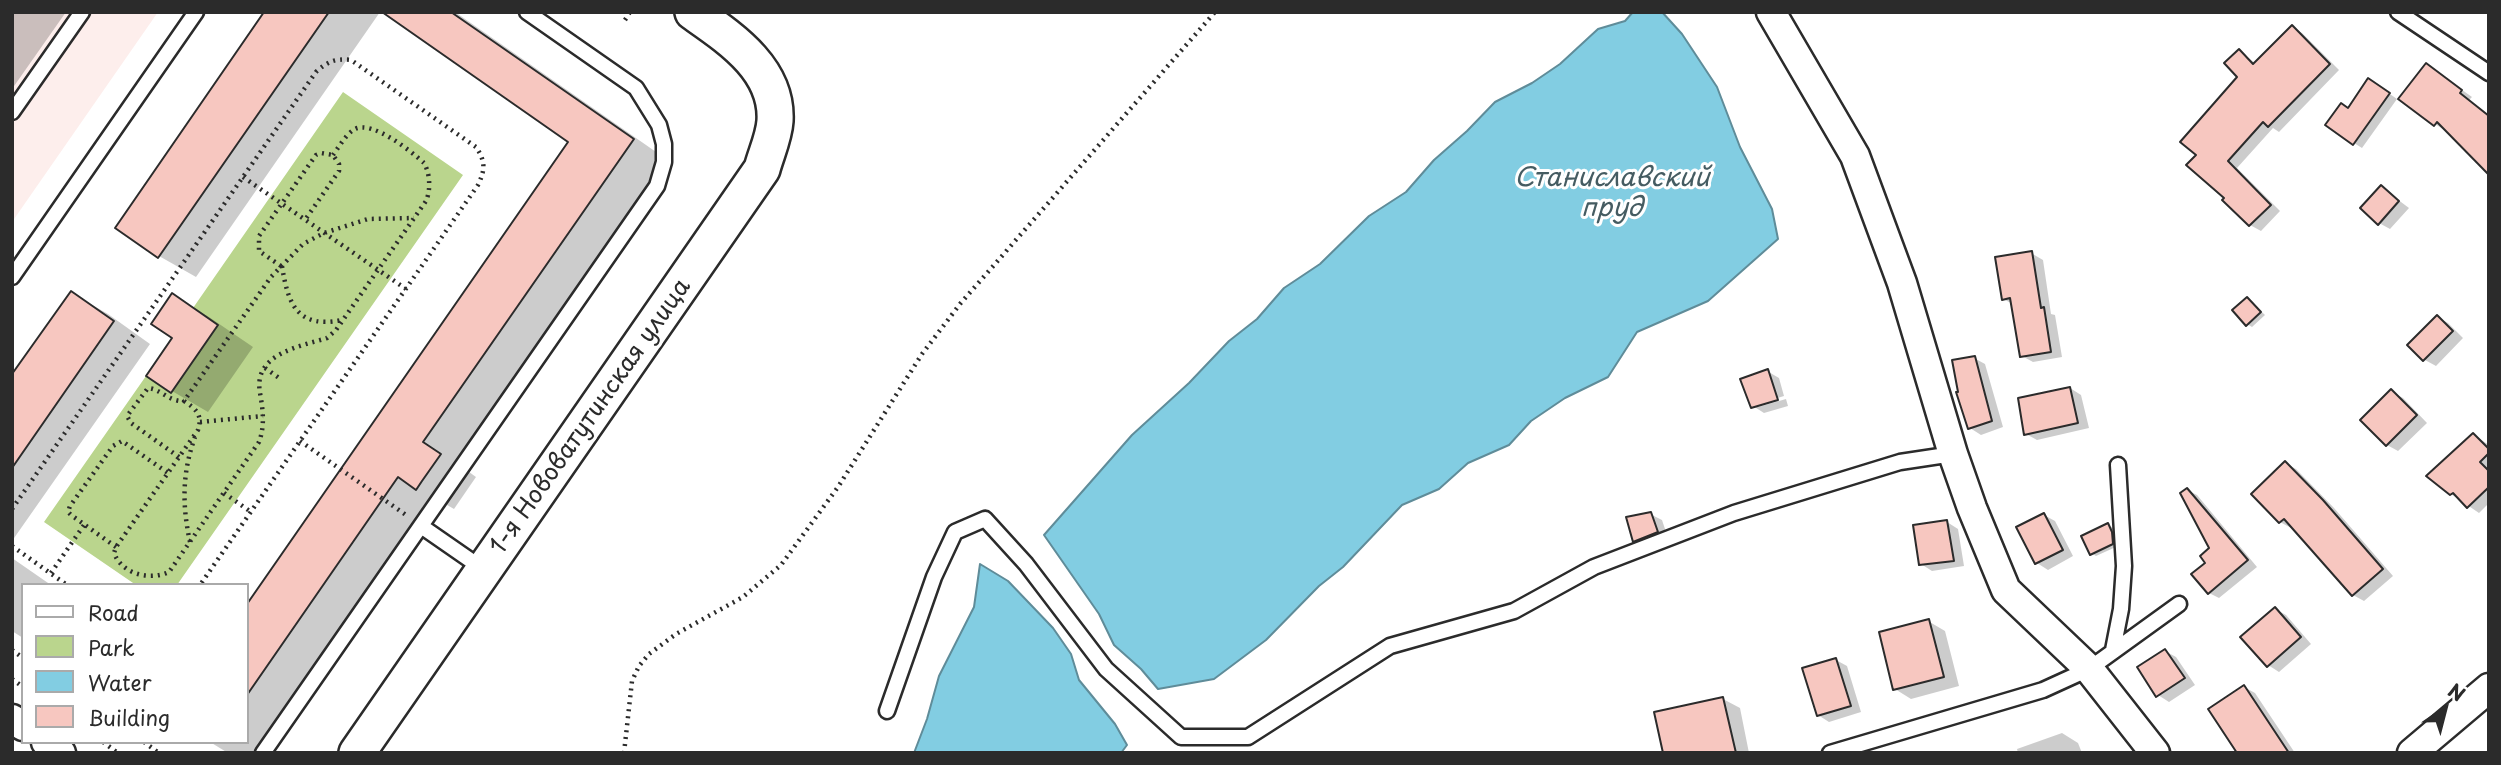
<!DOCTYPE html>
<html>
<head>
<meta charset="utf-8">
<style>
	body { margin:0 }
	#map { position:relative; width:2501px; height:765px; overflow:hidden; background:#fff; font-family:"Playpen Sans",sans-serif }
	canvas { display:block }
	.frame { position:absolute; inset:0; border:14px solid #2b2b2b; pointer-events:none }
	.legend { position:absolute; left:21px; top:583px; width:228px; height:161px; box-sizing:border-box; background:#fff; border:2px solid #aaa; margin:0; padding:9px 12px; list-style:none; font-size:21px; color:#2b2b2b }
	.legend li { display:flex; align-items:center; gap:14px; height:35px }
	.legend b { width:35px; border:2px solid #aaa }
	.north { position:absolute; left:2410px; top:674px; width:70px; height:70px; -webkit-text-stroke:5px #fff; paint-order:stroke; rotate:35deg; font-size:19px; font-weight:700; line-height:28px; text-align:center; color:#2b2b2b }
	.north::after { content:''; display:block; margin:auto; width:24px; height:32px; background:#2b2b2b; clip-path:polygon(50% 0,100% 100%,50% 72%,0 100%) }
</style>
</head>
<body>
<div id="map">
<canvas width="2501" height="765"></canvas>
<div class="frame"></div>
<ul class="legend">
<li><b style="height:9px;background:#fff"></b>Road</li>
<li><b style="height:19px;background:#bad58d"></b>Park</li>
<li><b style="height:19px;background:#82cde2"></b>Water</li>
<li><b style="height:19px;background:#f7c7c0"></b>Building</li>
</ul>
<div class="north">N</div>
</div>
<script>
const context = document.querySelector('canvas').getContext('2d');
context.lineJoin = 'round';
function fillPath(path, color) { context.fillStyle = color; context.fill(path, 'evenodd'); }
function stroke(path, color, width, dash) { context.strokeStyle = color; context.lineWidth = width; context.lineCap = dash ? 'butt' : 'round'; context.setLineDash(dash || []); context.stroke(path); }
function drawText(font, color, halo, rows, align = 'center') {
  context.font = font + ' "Playpen Sans",sans-serif'; context.lineWidth = 6; context.setLineDash([]); context.textBaseline = 'middle'; context.strokeStyle = halo; context.fillStyle = color; for (const [text, x, y, turn = 0] of rows) {
    context.save(); context.translate(x, y); context.rotate((+turn || 0) * Math.PI / 180); context.textAlign = isNaN(turn) ? turn : align; if (halo) context.strokeText(text, 0, 0); context.fillText(text, 0, 0); context.restore();
  }
}
fillPath(new Path2D(`
	M12 12H158L12 222Z`), '#fdeeec');
fillPath(new Path2D(`
	M343 92 463 175 177 585H136L44 522 146 376 171 393 193 308Z`), '#bad58d');
const water = new Path2D(`
	M1633 12H1662L1682 34 1717 87 1740 147 1772 209 1778 239 1708 301 1637 332 1608 377 1565 398 1531 421 1509 445 1468 463 1439 489 1402 505 1343 567 1319 586 1266 640 1214 679 1158 689 1141 669 1114 645 1099 614 1044 535 1132 435 1189 383 1229 341 1257 319 1284 288 1320 264 1369 216 1406 192 1434 160 1467 131 1495 102 1532 83 1560 64 1598 29 1625 21Z
	M980 564 1008 581 1053 628 1071 654 1079 680 1115 724 1127 745 1121 753H914L927 719 939 676 974 607Z`);
fillPath(water, '#82cde2');
stroke(water, '#5f8c99', 2);
fillPath(new Path2D(`
	M12 12H66L12 89Z
	M266 12H380L196 277 159 256Z
	M385 12H455L669 161 458 464 476 477 454 509 435 498 258 753H228L210 742H247V607L571 142Z
	M2292 27 2302 33 2339 70 2279 132 2273 128 2237 168 2280 211 2261 231 2250 225 2225 200 2226 198 2198 155 2240 77 2239 51 2255 63Z
	M2427 65 2472 97 2469 100 2489 116V173L2446 131 2435 124Z
	M2377 85 2397 99 2362 148 2354 143 2349 109Z
	M2381 187 2409 208 2390 229 2379 223Z
	M2031 253 2043 260 2051 314 2055 315 2062 357 2033 362 2022 356 2013 304 2003 299Z
	M71 293 108 314 150 344 12 541V378Z
	M173 295 209 317 253 347 208 412 172 391 175 337Z
	M2248 299 2265 315 2252 327 2247 324Z
	M2437 317 2448 323 2463 338 2436 366 2425 360 2409 345Z
	M1974 358 1985 364 2003 427 1981 435 1970 428Z
	M1767 371 1779 378 1784 396 1758 404V407L1786 399 1788 406 1764 413 1753 406Z
	M2070 388 2081 395 2089 428 2037 440 2026 434Z
	M2392 392 2403 398 2427 423 2398 451 2387 445Z
	M2474 435 2489 445V503L2479 513 2451 494Z
	M2285 463 2296 469 2334 508 2393 576 2364 601 2353 595 2293 526 2291 528 2280 522Z
	M2187 490 2197 495 2257 567 2219 598 2209 593 2208 563 2211 548Z
	M1650 514 1662 520 1668 538 1646 547 1635 540Z
	M2044 515 2055 521 2073 556 2048 570 2037 563Z
	M1947 522 1958 529 1964 566 1932 571 1921 564Z
	M2108 525 2113 528 2117 536 2118 546 2096 556 2091 553Z
	M12 558 51 585H23V638L12 631Z
	M2275 609 2286 615 2311 644 2279 672 2268 665Z
	M1928 621 1945 631 1959 686 1911 699 1895 689Z
	M2165 651 2176 657 2195 685 2169 702 2158 695Z
	M1836 660 1847 666 1861 712 1829 722 1818 715Z
	M2244 687 2255 693 2295 753H2241Z
	M1723 699 1740 708 1749 753H1665Z
	M2062 733 2078 743 2082 753H2018L2017 749Z`), '#0003');
const building = new Path2D(`
	M264 12H329L158 258 115 228Z
	M382 12H451L634 139 423 442 441 454 422 481 416 490 398 477 247 695V604L568 142Z
	M2292 25 2330 64 2268 127 2263 122 2228 161 2271 205 2249 226 2222 200 2224 198 2186 165 2196 155 2180 142 2237 77 2224 63 2239 49 2253 64Z
	M2426 63 2462 90 2460 93 2489 116V175L2437 122 2434 126 2398 99Z
	M2368 78 2390 93 2353 145 2325 125 2341 103 2348 108Z
	M2381 185 2399 201 2378 225 2360 208Z
	M2032 251 2041 308 2044 307 2051 352 2020 357 2010 298 2002 300 1995 257Z
	M71 291 114 321 12 468V374Z
	M172 293 218 325 171 393 146 376 172 338 151 324Z
	M2247 297 2261 312 2246 326 2232 310Z
	M2437 315 2453 331 2423 361 2407 345Z
	M1975 356 1992 421 1968 429 1956 392H1958L1952 360Z
	M1768 369 1778 400 1751 408 1740 379Z
	M2070 387 2078 423 2024 435 2018 398Z
	M2391 389 2417 415 2386 446 2360 420Z
	M2473 433 2489 449V453L2480 462 2489 471V487L2467 508 2453 493 2450 495 2426 476Z
	M2285 461 2323 500 2383 569 2352 596 2284 519 2279 523 2251 494Z
	M2187 488 2248 560 2208 594 2191 574 2205 563 2200 556 2209 548 2180 493Z
	M1651 512 1658 532 1633 542 1626 517Z
	M2044 513 2063 550 2035 564 2016 527Z
	M1947 520 1954 561 1919 565 1913 525Z
	M2108 523 2112 532 2113 544 2090 555 2081 536Z
	M2275 607 2301 637 2267 667 2240 637Z
	M1929 619 1944 677 1893 690 1879 632Z
	M2165 649 2185 678 2156 697 2137 667Z
	M1836 658 1851 706 1817 716 1802 668Z
	M2244 685 2289 753H2237L2208 709Z
	M1723 697 1736 753H1663L1654 712Z`);
fillPath(building, '#f7c7c0');
stroke(building, '#2b2b2b', 2);
const service = new Path2D(`
	M2398 12 2489 73
	M12 112 82 12
	M12 277 196 12
	M421 526 483 569
	M2113 650 2121 609 2124 566 2118 465
	M887 711 934 577 955 532 985 519 1026 564 1106 669 1181 737H1248L1390 646 1514 611 1594 567 1734 513 1900 462 1953 454
	M263 753 657 186 664 162V144L659 125 636 88 527 12
	M1830 753 2043 690 2089 669 2179 604`);
const minor = new Path2D(`
	M1771 12 1855 156 1902 283 1953 454 1972 508 2006 590 2089 669 2155 753
	M12 719 23 726
	M46 742 61 753
	M2412 753 2489 688`);
const tertiary = new Path2D(`
	M357 753 762 169C766 154 774 137 775 121 778 69 730 38 693 12`);
stroke(service, '#2b2b2b', 19);
stroke(minor, '#2b2b2b', 33);
stroke(tertiary, '#2b2b2b', 40);
stroke(new Path2D(`
	M625 20 630 12
	M333 155C339 147 346 134 355 129 372 120 411 151 424 163 430 173 431 190 426 201L336 330 327 338C298 347 253 354 260 393 263 410 265 426 259 442L169 572C149 581 122 574 114 553L116 547 198 430C203 415 196 409 184 401L271 277 303 244 324 233 368 219 414 218
	M243 177 406 289
	M281 266 259 251V236L316 155 321 153 333 155 339 164V171L305 220
	M282 266C288 304 297 329 342 320
	M265 368 282 380
	M200 422 263 416
	M300 441 406 515
	M179 457 131 423 127 416 148 388C161 389 169 402 184 401
	M224 493 251 512
	M12 509 316 72C327 62 335 58 351 60L476 147C486 162 485 170 478 185L200 585
	M190 542C182 505 182 473 195 437
	M12 546 67 585
	M116 547 71 515 68 512 70 506 113 446 122 441 168 473
	M51 573 84 525
	M12 650 23 658
	M12 679 23 687
	M103 742 118 753
	M144 742 159 753
	M624 753 632 681 639 666 649 654 676 634 743 597 781 565 838 487 922 354 960 304 1215 12`), '#2b2b2b', 4.5, [2, 5]);
stroke(service, '#fff', 14);
stroke(minor, '#fff', 28);
stroke(tertiary, '#fff', 35);
drawText('24px', '#2b2b2b', '#fff', [
	["1-я Нововатутинская улица",591,417,-55]
]);
drawText('italic 26px', '#455c62', '#fff', [
	["Станиславский",1612,179],
	["пруд",1612,209]
]);
</script>
</body>
</html>
